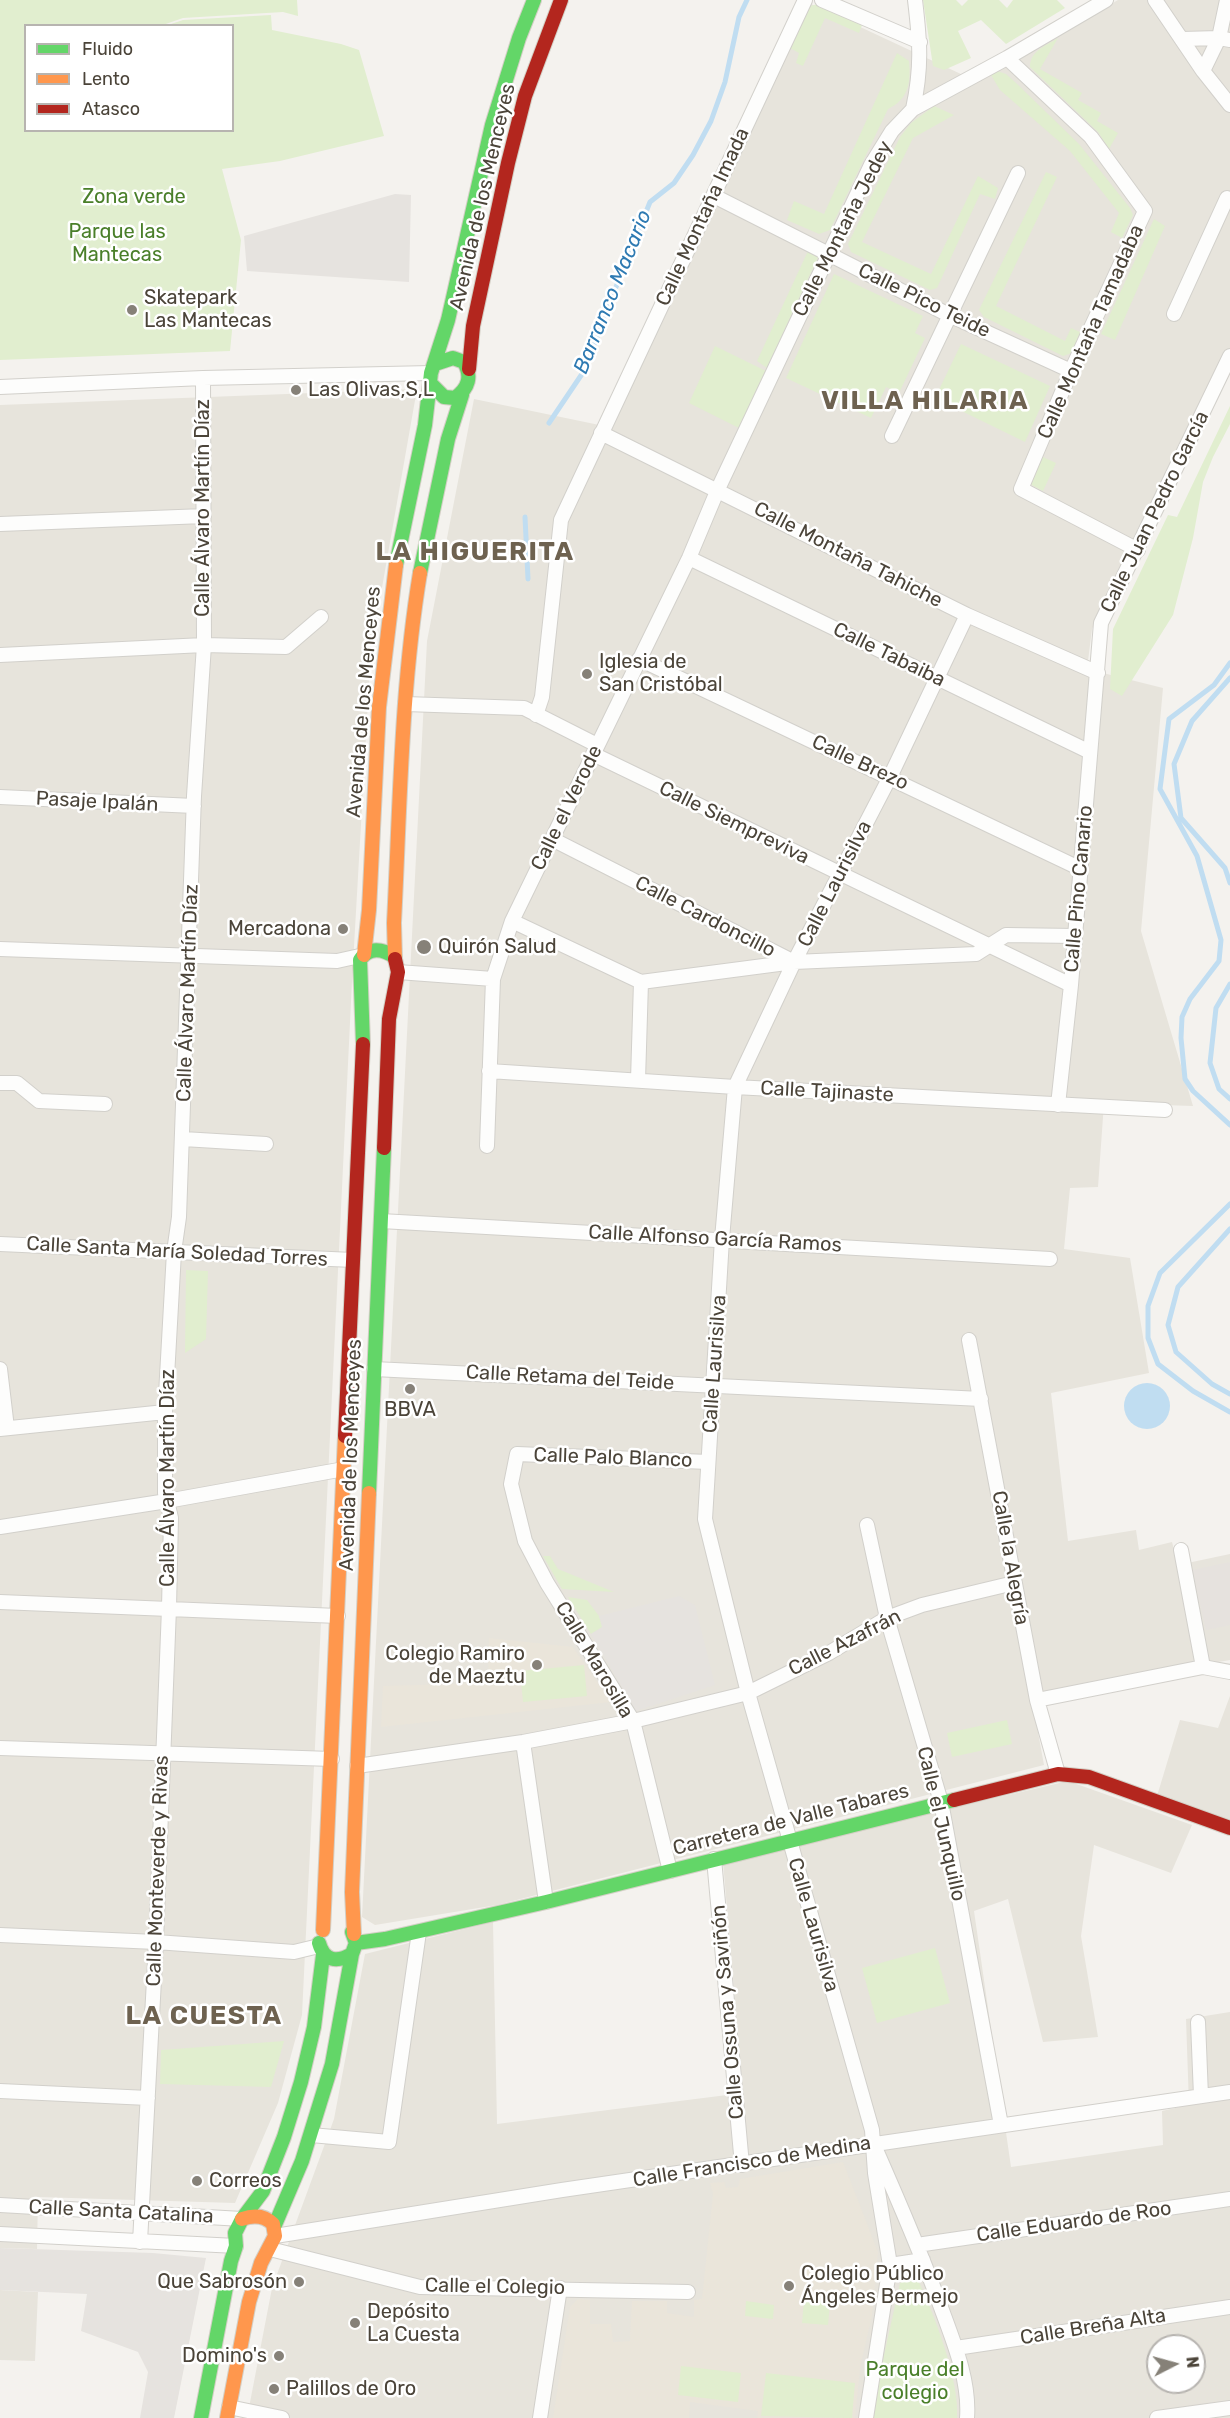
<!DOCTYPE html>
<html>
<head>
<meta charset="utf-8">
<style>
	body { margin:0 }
	#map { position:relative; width:1230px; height:2418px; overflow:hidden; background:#f4f2ee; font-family:Rubik,sans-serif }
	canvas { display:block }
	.legend { position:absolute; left:24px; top:24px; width:210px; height:108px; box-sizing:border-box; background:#fff; border:2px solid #b7b4b0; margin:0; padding:8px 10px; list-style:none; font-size:18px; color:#4b4439 }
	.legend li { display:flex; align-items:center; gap:12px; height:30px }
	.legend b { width:30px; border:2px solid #b7b4b0 }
	.north { position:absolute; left:1146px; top:2334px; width:60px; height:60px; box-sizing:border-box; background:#fff; border:2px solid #b7b4b0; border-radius:50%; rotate:84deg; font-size:16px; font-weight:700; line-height:24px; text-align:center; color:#4b4439 }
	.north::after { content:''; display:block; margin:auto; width:21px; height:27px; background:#868178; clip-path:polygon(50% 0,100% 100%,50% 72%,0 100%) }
</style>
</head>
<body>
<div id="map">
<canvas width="1230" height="2418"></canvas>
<ul class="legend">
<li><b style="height:8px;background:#63d668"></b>Fluido</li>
<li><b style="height:8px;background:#ff974d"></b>Lento</li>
<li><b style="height:8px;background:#b3261e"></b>Atasco</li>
</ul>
<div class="north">N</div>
</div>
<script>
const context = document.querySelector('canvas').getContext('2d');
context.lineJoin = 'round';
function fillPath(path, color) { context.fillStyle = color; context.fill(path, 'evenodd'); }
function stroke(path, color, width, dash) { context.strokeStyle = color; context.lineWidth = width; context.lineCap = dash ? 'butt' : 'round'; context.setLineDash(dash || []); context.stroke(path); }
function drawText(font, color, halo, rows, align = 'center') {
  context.font = font + ' Rubik,sans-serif'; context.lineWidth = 5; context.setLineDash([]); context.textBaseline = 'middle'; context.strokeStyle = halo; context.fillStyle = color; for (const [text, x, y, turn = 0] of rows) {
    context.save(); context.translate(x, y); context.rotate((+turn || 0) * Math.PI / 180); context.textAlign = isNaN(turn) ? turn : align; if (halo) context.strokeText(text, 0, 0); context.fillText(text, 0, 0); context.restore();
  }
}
fillPath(new Path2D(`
	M1118 0H1230V355L1092 629 1087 669 1163 688 1141 931 1193 1106 1104 1103 1098 1187 1070 1188 1064 1249 1130 1258 1149 1373 1051 1393 1068 1541 1136 1530 1139 1550 1172 1542 1178 1565 1230 1554V1660L1031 1694 1044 1765 497 1905 375 1925 362 1917 427 641 474 399 609 427 811 4 978 82Z
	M417 389 371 650 352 981 302 2015 278 2103 235 2203 38 2197 37 2249 0 2248V405Z
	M1230 1696V1823L1157 1796 1180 1720 1218 1728Z
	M1068 1781 1192 1825 1171 1873 1094 1845 1081 1936 1098 2037 1043 2042 1008 1899 974 1911 1011 2167 1163 2145 1162 2111 1189 2105 1186 2019 1230 2012V2418H247L272 2288 334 2119 365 1954 493 1922 497 2124 743 2093 723 1862ZM1158 2346H1194V2382H1158Z
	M0 2290 38 2292 35 2361 0 2360Z`), '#e7e4dc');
fillPath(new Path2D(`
	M1230 1562V1625L1206 1630 1192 1570Z`), '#e6e2de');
fillPath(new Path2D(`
	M489 1638 573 1647 611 1702 381 1727 383 1686 488 1683Z
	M843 2162 878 2252 872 2315 860 2368 855 2418H757L758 2411 690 2402 689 2418H553L570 2307 578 2299 590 2300V2324H611L613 2342 630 2341 632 2301H667V2313L694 2317V2300L702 2299 713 2194 710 2183 724 2182 726 2188 738 2187 740 2179Z`), '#eae5da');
fillPath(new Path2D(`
	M0 0H297L298 16 283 12 183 18 160 26H26V130H232V26L168 25 183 20 271 15 272 30 341 44 359 50 384 136 280 161 222 169 241 240 230 351 0 360Z
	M923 0H956L962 6 968 0H999L1007 8 1013 0H1057L1065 8 1006 44 981 20 958 31 971 58 944 70 933 66Z
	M818 4 862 25 859 33 825 18 803 66 796 63 799 53 790 48 810 6Z
	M1058 38 1040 69 1082 93 1078 100 1101 113 1097 121 1118 133 1109 149 1098 132 1030 67C1030 51 1045 46 1058 38Z
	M897 53 909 61C911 82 909 99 888 109L830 230 819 234 787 220 794 201 824 214Z
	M997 71 1006 74 1015 82 1079 144 1130 208 1133 215 1122 238 1111 232 1119 213 1070 151 1000 90 991 75Z
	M934 106 954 115 913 138 862 242 931 274 978 176 998 188 995 199 980 194 937 288 930 290 851 252 848 244 900 137 911 123Z
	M1046 172 1057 177 996 306 1065 341 1071 328 1080 332 1072 353 1063 356 984 317 979 310Z
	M1154 219 1165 226 1115 340 1101 334Z
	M808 251 819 255 767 368 757 361Z
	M834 274 923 316 915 333 925 338 899 393 886 387 871 418 786 378Z
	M961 344 1050 386 1025 442 935 398Z
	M715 346 772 374 745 431 689 403Z
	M1230 406V424L1213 457 1203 482 1193 538 1173 615 1122 696 1110 689 1113 629 1168 515 1177 517Z
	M1043 457 1056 463 1043 491 1030 484Z
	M186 1270 208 1271 206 1339 185 1353Z
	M543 1556H550L558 1569 614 1592 562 1589Z
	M568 1597 587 1600 599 1616 603 1627 591 1634Z
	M584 1665 587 1696 523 1702 520 1671Z
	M1007 1720 1012 1744 952 1757 947 1733Z
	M935 1948 950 2003 877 2023 862 1968Z
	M284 2041 271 2087 160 2084 161 2050Z
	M910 2278 918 2280C934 2314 960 2381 957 2418H870L900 2283Z
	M804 2300 830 2303 828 2325 802 2323Z
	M746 2301 774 2305 773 2319 745 2316Z
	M681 2366 741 2373 738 2402 678 2395Z
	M766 2373 855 2383 852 2418 761 2416Z`), '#e1eecf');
fillPath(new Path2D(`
	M395 194 411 195 409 282 247 271 244 236Z
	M679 1596 695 1605 715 1685 636 1711 591 1634 602 1627 599 1616Z
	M0 2248 153 2253 206 2258 174 2418H140L148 2372 138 2352 81 2331 87 2294 0 2290Z`), '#e6e3df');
fillPath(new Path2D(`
	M1124 1406a23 23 0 1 1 46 0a23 23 0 1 1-46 0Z`), '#c0ddf1');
stroke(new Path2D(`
	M549 423 586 368 606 312 650 202 674 183 693 155 711 121 725 82 739 17 747 0
	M525 517 528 579
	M1230 663 1214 685 1169 719 1160 789 1197 856 1221 940 1219 961 1190 999 1182 1017 1181 1038 1185 1079 1193 1091 1230 1125
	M1230 678 1192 721 1174 764 1181 818 1225 868 1230 883
	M1230 984 1216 1008 1210 1063 1219 1089 1230 1099
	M1230 1204 1160 1273 1148 1306V1338L1158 1364 1193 1391 1230 1412
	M1230 1229 1178 1287 1168 1325 1176 1352 1212 1384 1230 1394`), '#c0ddf1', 5);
const street = new Path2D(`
	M822 0 920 42
	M1155 0 1203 71 1230 105
	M1182 39 1219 38 1230 40
	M1007 58 1091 137 1145 211 1071 371 1021 489 1138 550
	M1203 71 1219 38 1227 0
	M913 109C922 67 920 42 915 0
	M714 196 949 315 1071 371
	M1174 314 1227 198 1230 200
	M0 387 203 378 431 373
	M601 433 967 615 1098 673
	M892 436 1018 173
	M0 524 204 516
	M689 558 1090 752
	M0 655 204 645 286 647 321 617
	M639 659 1081 869
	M405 704 524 708 597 745
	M536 715 542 697 561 520 805 0
	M593 754 1071 985
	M0 797 194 806
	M552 839 794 962
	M512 921 641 982 794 962 976 954 1006 935 1075 936
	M0 949 337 961 364 955
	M398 972 493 979
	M489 1071 735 1087 1165 1110
	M638 1080 641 982
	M0 1083H17L39 1101 105 1104
	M1058 1105 1071 985 1101 623 1230 356
	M183 1139 266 1144
	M487 1146 493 979 512 921 689 558 718 489 871 165 892 131 913 109 1007 58 1106 0
	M381 1221 1050 1259
	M0 1244 353 1260
	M969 1340 1037 1700 1058 1774
	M0 1369 7 1428
	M374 1369 981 1399
	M0 1429 165 1412
	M867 1525 887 1618 941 1802 1001 2125
	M0 1527 167 1501 344 1469
	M1181 1550 1203 1667
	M0 1602 338 1616
	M1037 1700 1203 1667 1230 1672
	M523 1742 546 1902
	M0 1748 332 1759
	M357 1766 523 1742 633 1721 748 1693 829 1653 887 1618 922 1605 1014 1583
	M714 1859 742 2165
	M670 1871 633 1721 547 1583 525 1541 511 1484 517 1454 708 1462
	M0 1935 156 1942 294 1952 319 1946
	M1198 2022 1201 2096
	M0 2091 148 2098
	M311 2135 389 2142 419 1932
	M877 2152C899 2202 920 2251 939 2302 952 2338 970 2379 967 2418
	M0 2205 242 2219
	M0 2234 236 2246
	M275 2236 562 2190 1230 2092
	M140 2242 156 1942 169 1608 171 1518 165 1493V1412L174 1252 179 1217 194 796 204 645 203 378
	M917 2245 1230 2199
	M270 2249 420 2287 688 2292
	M890 2265 923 2260
	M956 2348 1230 2307
	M229 2407 282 2418
	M540 2418 560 2288
	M866 2418 890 2265 875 2173 872 2130 748 1693 705 1519 722 1239 735 1087 794 962 890 777 967 615
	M1157 2418 1230 2408`);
const fast = new Path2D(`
	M431 384 444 397 455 398C469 388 472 376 464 362L453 358 435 364
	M396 565 425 425 431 373 448 320 492 125 519 38 534 0
	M420 573 448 439 462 395
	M363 1044 360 960C369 946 383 949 395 957
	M369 1493 384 1148
	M319 1943C324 1961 337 1963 352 1954
	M356 1943 385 1939 546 1902 954 1800
	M274 2227 302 2161 332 2064 352 1954 356 1943 352 1932
	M201 2418 231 2261 236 2246 235 2233 242 2219 263 2191 284 2137 301 2082 314 2027 323 1955`);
const slow = new Path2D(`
	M364 955 369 910 379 707 396 565
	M395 959 394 923C400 806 401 688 420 573
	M323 1930 345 1436
	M354 1934 352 1892 369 1493
	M227 2418 249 2302 261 2263 275 2236 273 2224C264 2215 253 2215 242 2219`);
const jam = new Path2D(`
	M469 369 473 326 508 163 525 96 561 0
	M384 1148 389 1019 398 972 395 959
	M345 1436 363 1044
	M954 1800 1058 1774 1089 1777 1230 1828`);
stroke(street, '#d2d0cb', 16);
stroke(fast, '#d3cfc5', 16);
stroke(slow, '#d3cfc5', 16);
stroke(jam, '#d3cfc5', 16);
stroke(street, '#fdfdfc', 14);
stroke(fast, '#63d668', 14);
stroke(slow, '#ff974d', 14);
stroke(jam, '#b3261e', 14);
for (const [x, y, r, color] of [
	[132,310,6,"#868178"],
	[296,390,6,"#868178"],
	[587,674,6,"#868178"],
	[343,929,6,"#868178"],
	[424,947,8,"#868178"],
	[410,1389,6,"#868178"],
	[537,1665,6,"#868178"],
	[197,2181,6,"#868178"],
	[299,2282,6,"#868178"],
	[789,2286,6,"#868178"],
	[355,2323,6,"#868178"],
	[279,2356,6,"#868178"],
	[274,2389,6,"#868178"]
]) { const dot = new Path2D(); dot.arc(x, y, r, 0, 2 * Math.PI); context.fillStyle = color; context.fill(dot); stroke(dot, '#fff', 2); }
drawText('20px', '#4a7f2a', '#fff', [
	["Zona verde",134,197],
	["Parque las",117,232],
	["Mantecas",117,255],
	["Parque del",915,2370],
	["colegio",915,2393]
]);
drawText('20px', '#4b4439', '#fff', [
	["Avenida de los Menceyes",483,197,-77],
	["Calle Montaña Imada",703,217,-65],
	["Calle Montaña Jedey",843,229,-63],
	["Calle Pico Teide",924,301,26],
	["Calle Montaña Tamadaba",1091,332,-66],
	["Calle Álvaro Martín Díaz",203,508,-90],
	["Calle Juan Pedro García",1155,512,-64],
	["Calle Montaña Tahiche",848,555,27],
	["Calle Tabaiba",889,655,26],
	["Avenida de los Menceyes",364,702,-85],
	["Calle Brezo",860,763,25],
	["Pasaje Ipalán",97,802,3],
	["Calle el Verode",567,808,-64],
	["Calle Siempreviva",734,823,26],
	["Calle Laurisilva",835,884,-63],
	["Calle Pino Canario",1079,889,-85],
	["Calle Cardoncillo",705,917,27],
	["Calle Álvaro Martín Díaz",188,993,-88],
	["Calle Tajinaste",827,1092,3],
	["Calle Alfonso García Ramos",715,1239,3],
	["Calle Santa María Soledad Torres",177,1252,3],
	["Calle Laurisilva",715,1364,-86],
	["Calle Retama del Teide",570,1378,3],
	["Avenida de los Menceyes",351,1455,-88],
	["Calle Palo Blanco",613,1458,2],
	["Calle Álvaro Martín Díaz",168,1478,-90],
	["Calle la Alegría",1010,1558,80],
	["Calle Azafrán",845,1643,-27],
	["Calle Marosilla",594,1660,59],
	["Carretera de Valle Tabares",791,1820,-14],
	["Calle el Junquillo",941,1824,77],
	["Calle Monteverde y Rivas",158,1871,-88],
	["Calle Laurisilva",813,1925,74],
	["Calle Ossuna y Saviñón",728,2012,-95],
	["Calle Francisco de Medina",752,2162,-9],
	["Calle Santa Catalina",121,2212,3],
	["Calle Eduardo de Roo",1074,2222,-8],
	["Calle el Colegio",495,2287,1],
	["Calle Breña Alta",1093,2327,-9]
]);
drawText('20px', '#4b4439', '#fff', [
	["Skatepark",144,298],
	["Las Mantecas",144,321],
	["Las Olivas,S,L",308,390],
	["Iglesia de",599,662],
	["San Cristóbal",599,685],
	["Mercadona",331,929,"right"],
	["Quirón Salud",438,947],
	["BBVA",410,1410,"center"],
	["Colegio Ramiro",525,1654,"right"],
	["de Maeztu",525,1677,"right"],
	["Correos",209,2181],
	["Colegio Público",801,2274],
	["Ángeles Bermejo",801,2297],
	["Que Sabrosón",287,2282,"right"],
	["Depósito",367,2312],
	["La Cuesta",367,2335],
	["Domino's",267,2356,"right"],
	["Palillos de Oro",286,2389]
], 'left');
drawText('italic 21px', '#2e7ab2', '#fff', [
	["Barranco Macario",613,292,-68]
]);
context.letterSpacing = '1.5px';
drawText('bold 26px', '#6e6250', '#fff', [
	["VILLA HILARIA",925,401],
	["LA HIGUERITA",475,552],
	["LA CUESTA",204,2016]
]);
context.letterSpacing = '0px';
</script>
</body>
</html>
